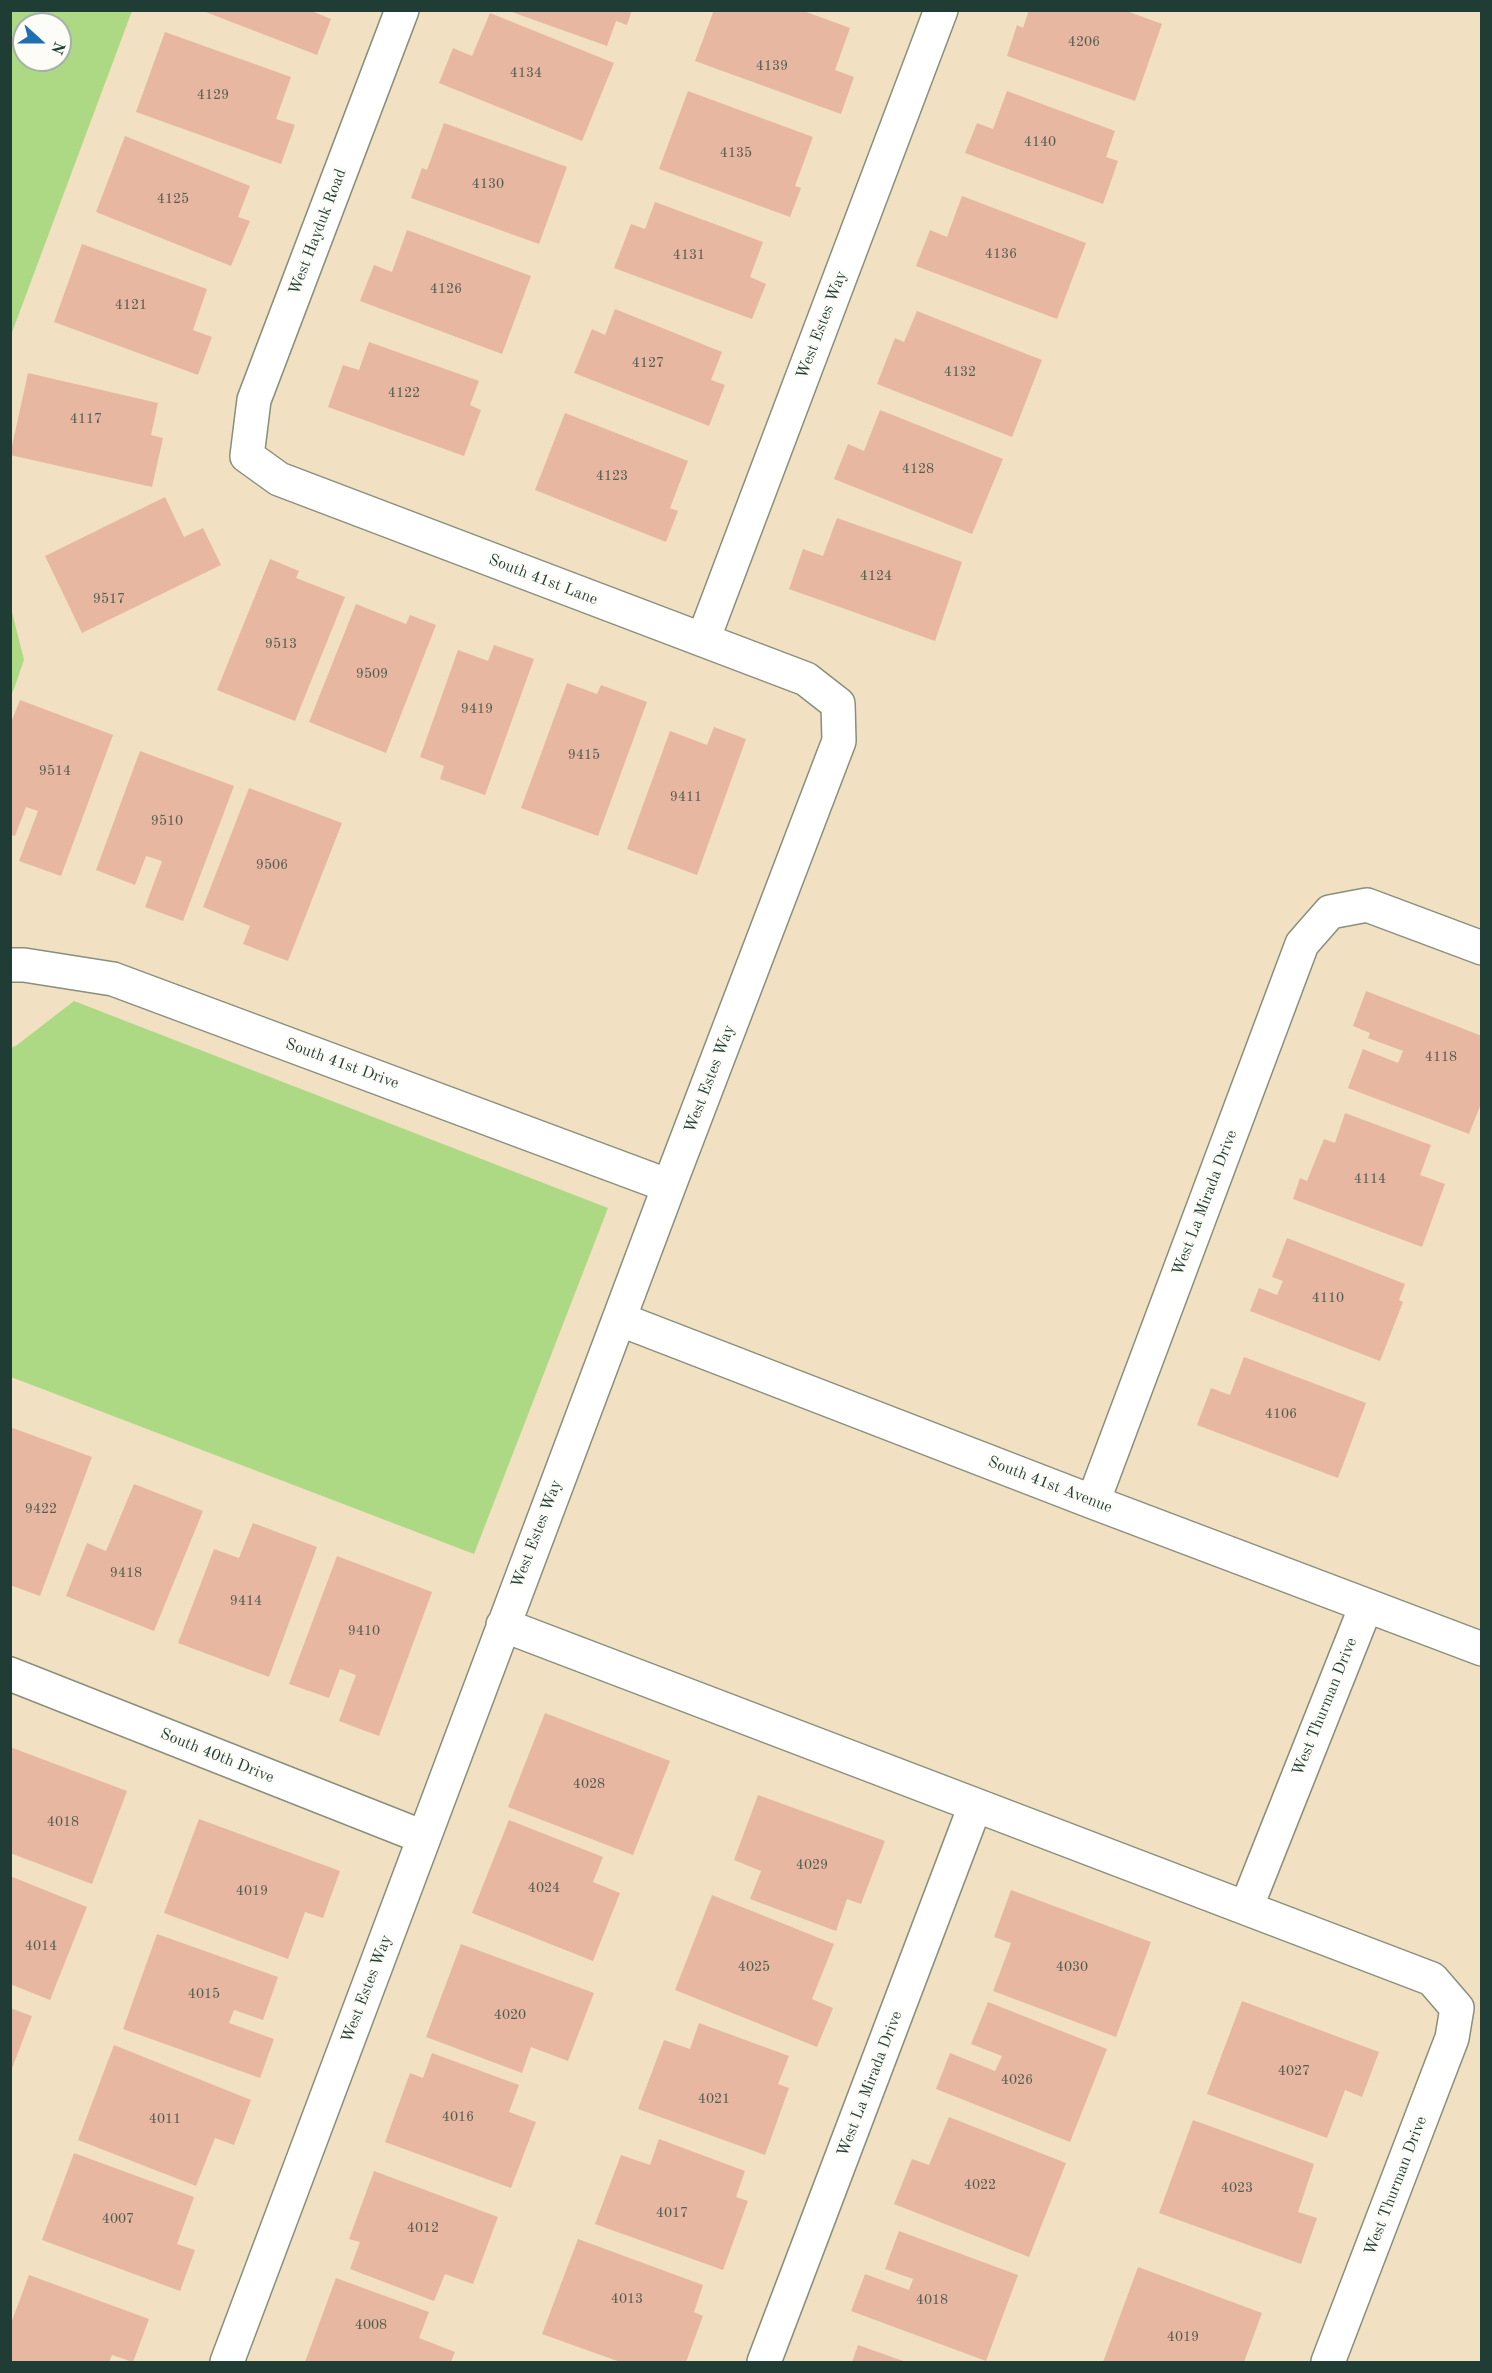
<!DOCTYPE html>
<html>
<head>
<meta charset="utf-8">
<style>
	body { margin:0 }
	#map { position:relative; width:1492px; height:2373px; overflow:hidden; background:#f1e1c2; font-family:"Old Standard TT",serif }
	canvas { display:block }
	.frame { position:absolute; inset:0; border:12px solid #1f3d34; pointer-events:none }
	.north { position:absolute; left:12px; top:12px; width:60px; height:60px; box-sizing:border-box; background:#fdfcf7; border:2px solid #a4b0a9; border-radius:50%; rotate:111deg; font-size:16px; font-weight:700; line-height:24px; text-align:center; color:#1f3d34 }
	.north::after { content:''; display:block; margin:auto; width:21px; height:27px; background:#1f6fb2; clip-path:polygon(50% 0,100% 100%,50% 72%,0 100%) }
</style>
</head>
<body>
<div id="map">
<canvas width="1492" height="2373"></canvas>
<div class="frame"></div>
<div class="north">N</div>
</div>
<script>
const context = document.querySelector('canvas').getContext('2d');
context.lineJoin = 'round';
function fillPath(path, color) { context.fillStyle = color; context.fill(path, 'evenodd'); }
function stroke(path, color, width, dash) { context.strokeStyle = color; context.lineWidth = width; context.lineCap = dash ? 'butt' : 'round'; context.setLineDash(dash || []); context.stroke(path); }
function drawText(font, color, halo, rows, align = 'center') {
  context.font = font + ' "Old Standard TT",serif'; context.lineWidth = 5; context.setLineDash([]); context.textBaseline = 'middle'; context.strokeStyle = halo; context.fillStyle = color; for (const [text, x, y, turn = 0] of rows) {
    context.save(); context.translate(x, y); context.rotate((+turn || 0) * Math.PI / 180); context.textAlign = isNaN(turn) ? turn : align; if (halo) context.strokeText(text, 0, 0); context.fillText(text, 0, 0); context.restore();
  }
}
fillPath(new Path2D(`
	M11 10 132 11 11 335 10 11ZM24 24H60V60H24Z
	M10 604 24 660 11 697H10Z
	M74 1001 608 1208 474 1554 11 1377V1048L17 1045Z`), '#add985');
fillPath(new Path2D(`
	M314 10V12L331 19 317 55 203 11Z
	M632 10 627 25 616 21 607 46 509 11Z
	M714 10H801L850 28 835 70 854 77 841 114 695 61Z
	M1029 10H1124L1162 24 1135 101 1007 56 1017 25 1023 28Z
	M490 13 614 63 582 141 439 83 453 48 472 56Z
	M165 32 291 77 276 119 295 125 281 164 136 112Z
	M688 91 813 137 795 186 801 188 790 217 659 169Z
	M1007 91 1115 131 1106 157 1118 161 1103 204 965 153 977 123 993 129Z
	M444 123 567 167 539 244 411 198 422 168 427 170Z
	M125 136 250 186 238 217 250 221 231 266 96 212Z
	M962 196 1086 243 1057 319 916 266 930 230 947 237Z
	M655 202 763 242 750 277 766 284 752 319 614 268 631 224 645 229Z
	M407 230 531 276 502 354 360 301 374 265 392 272Z
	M82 244 207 289 193 330 212 337 198 375 54 322Z
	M615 309 722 352 711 380 725 385 709 426 574 373 592 329 605 335Z
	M917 311 1042 360 1012 437 877 384 895 338 904 342Z
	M369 342 479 381 470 405 481 410 464 456 328 407 343 365 359 370Z
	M28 373 158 403 151 435 163 438 152 487 10 455Z
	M880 410 1003 459 972 534 834 479 848 444 864 451Z
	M565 413 688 461 670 508 678 511 666 542 535 490Z
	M165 497 184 537 203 528 221 565 82 633 45 556Z
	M837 518 962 562 935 641 789 589 803 549 823 556Z
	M270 559 299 571 296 578 345 597 295 721 217 690Z
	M356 604 406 624 410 615 436 625 386 753 309 722Z
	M494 645 534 659 485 795 440 779 444 766 420 757 458 650 488 661Z
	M567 683 597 694 601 685 647 702 598 836 521 808Z
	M20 700 113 735 61 876 19 861 38 811 26 807 15 836 10 835V725Z
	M714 727 746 739 697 875 627 849 670 731 707 745Z
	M140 751 234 786 183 921 145 907 162 861 146 856 135 885 96 870Z
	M249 788 342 823 288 961 243 944 250 926 203 907Z
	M1366 991 1482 1036V1101L1469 1134 1348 1088 1363 1049 1398 1063 1403 1051 1368 1038 1370 1033 1353 1026Z
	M1345 1113 1431 1145 1420 1175 1445 1184 1422 1247 1293 1199 1300 1178 1307 1181 1324 1139 1335 1143Z
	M1287 1238 1405 1284 1399 1300 1403 1302 1380 1361 1250 1311 1259 1288 1277 1295 1283 1281 1272 1277Z
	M1244 1357 1366 1403 1338 1478 1197 1425 1211 1388 1230 1395Z
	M10 1427 92 1457 40 1596 10 1585Z
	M134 1484 203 1511 154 1631 66 1596 87 1543 106 1551Z
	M253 1523 317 1547 269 1677 178 1643 214 1549 239 1558Z
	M337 1556 432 1592 379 1736 339 1721 356 1675 340 1669 329 1698 289 1684Z
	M545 1713 670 1761 633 1855 508 1807Z
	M10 1747 127 1791 92 1884 10 1853Z
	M758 1795 885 1841 861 1904 847 1899 836 1931 750 1899 761 1871 734 1860Z
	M199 1819 340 1871 323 1918 305 1912 288 1959 164 1913Z
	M509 1820 603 1857 593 1882 620 1893 593 1961 472 1913Z
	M10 1876 87 1907 50 2000 10 1984Z
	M1011 1890 1151 1942 1116 2037 993 1991 1011 1943 994 1937Z
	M712 1895 834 1944 812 1999 833 2008 817 2047 675 1990Z
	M157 1934 278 1977 263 2020 234 2010 229 2023 274 2039 260 2078 123 2029Z
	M461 1944 594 1993 568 2061 531 2047 522 2073 426 2037Z
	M1242 2001 1379 2052 1362 2097 1345 2090 1327 2138 1207 2094Z
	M988 2002 1107 2049 1070 2142 936 2089 950 2053 995 2071 1002 2056 971 2044Z
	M10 2008 32 2016 11 2071H10Z
	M699 2023 789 2056 778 2084 789 2088 765 2155 638 2109 664 2040 690 2049Z
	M114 2045 251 2100 234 2145 215 2138 196 2186 78 2140Z
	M432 2053 519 2085 509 2112 536 2122 511 2188 385 2142 410 2073 423 2078Z
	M949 2117 1066 2163 1029 2257 894 2204 912 2159 929 2165Z
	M1193 2120 1314 2164 1298 2212 1317 2218 1301 2264 1159 2213Z
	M659 2139 745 2171 736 2197 748 2201 723 2270 595 2224 621 2155 650 2165Z
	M74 2153 194 2197 177 2244 195 2250 180 2291 42 2240Z
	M374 2171 498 2217 473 2284 445 2274 434 2301 350 2269 360 2242 349 2239Z
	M899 2231 1018 2275 986 2361 851 2311 865 2274 909 2290 913 2279 885 2269Z
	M578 2239 703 2285 694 2312 703 2316 686 2362H620L542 2334Z
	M1138 2267 1262 2313 1244 2362H1103Z
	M29 2275 149 2319 133 2362 112 2355 109 2362H10V2326Z
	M336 2278 429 2312 419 2338 455 2352 451 2362H305Z
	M858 2345 906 2362H852Z`), '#e7b7a1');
const street = new Path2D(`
	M703 640 941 10
	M10 965H24L113 979 669 1186
	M619 1319 1093 1502 1482 1649
	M1093 1502 1302 944 1330 912 1367 905 1482 948
	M503 1625 1432 1979 1457 2008 1452 2038 1328 2362
	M10 1674 423 1837
	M1246 1908 1366 1606
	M227 2362 669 1186 839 741 838 704 806 679 279 479 247 456 254 400 402 10
	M764 2362 975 1806`);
stroke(street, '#888f7b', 36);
stroke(street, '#fff', 33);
drawText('14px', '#515c4f', null, [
	["4206",1084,42],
	["4139",772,66],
	["4134",526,73],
	["4129",213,95],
	["4140",1040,142],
	["4135",736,153],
	["4130",488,184],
	["4125",173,199],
	["4136",1001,254],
	["4131",689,255],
	["4126",446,289],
	["4121",131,305],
	["4127",648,363],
	["4132",960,372],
	["4122",404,393],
	["4117",86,419],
	["4128",918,469],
	["4123",612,476],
	["4124",876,576],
	["9517",109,599],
	["9513",281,644],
	["9509",372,674],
	["9419",477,709],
	["9415",584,755],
	["9514",55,771],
	["9411",686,797],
	["9510",167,821],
	["9506",272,865],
	["4118",1441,1057],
	["4114",1370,1179],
	["4110",1328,1298],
	["4106",1281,1414],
	["9422",41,1509],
	["9418",126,1573],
	["9414",246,1601],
	["9410",364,1631],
	["4028",589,1784],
	["4018",63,1822],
	["4029",812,1865],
	["4024",544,1888],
	["4019",252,1891],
	["4014",41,1946],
	["4025",754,1967],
	["4030",1072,1967],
	["4015",204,1994],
	["4020",510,2015],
	["4027",1294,2071],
	["4026",1017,2080],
	["4021",714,2099],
	["4016",458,2117],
	["4011",165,2119],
	["4022",980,2185],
	["4023",1237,2188],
	["4017",672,2213],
	["4007",118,2219],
	["4012",423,2228],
	["4013",627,2299],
	["4018",932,2300],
	["4008",371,2325],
	["4019",1183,2337]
]);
drawText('16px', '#1f3d34', '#fdfcf7', [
	["West Hayduk Road",318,232,-69],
	["West Estes Way",822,325,-69],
	["South 41st Lane",543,580,21],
	["South 41st Drive",342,1064,20],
	["West Estes Way",710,1079,-69],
	["West La Mirada Drive",1205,1203,-69],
	["South 41st Avenue",1050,1485,21],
	["West Estes Way",537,1534,-69],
	["West Thurman Drive",1325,1707,-68],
	["South 40th Drive",217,1756,22],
	["West Estes Way",367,1989,-69],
	["West La Mirada Drive",870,2084,-69],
	["West Thurman Drive",1396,2186,-69]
]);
</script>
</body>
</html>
